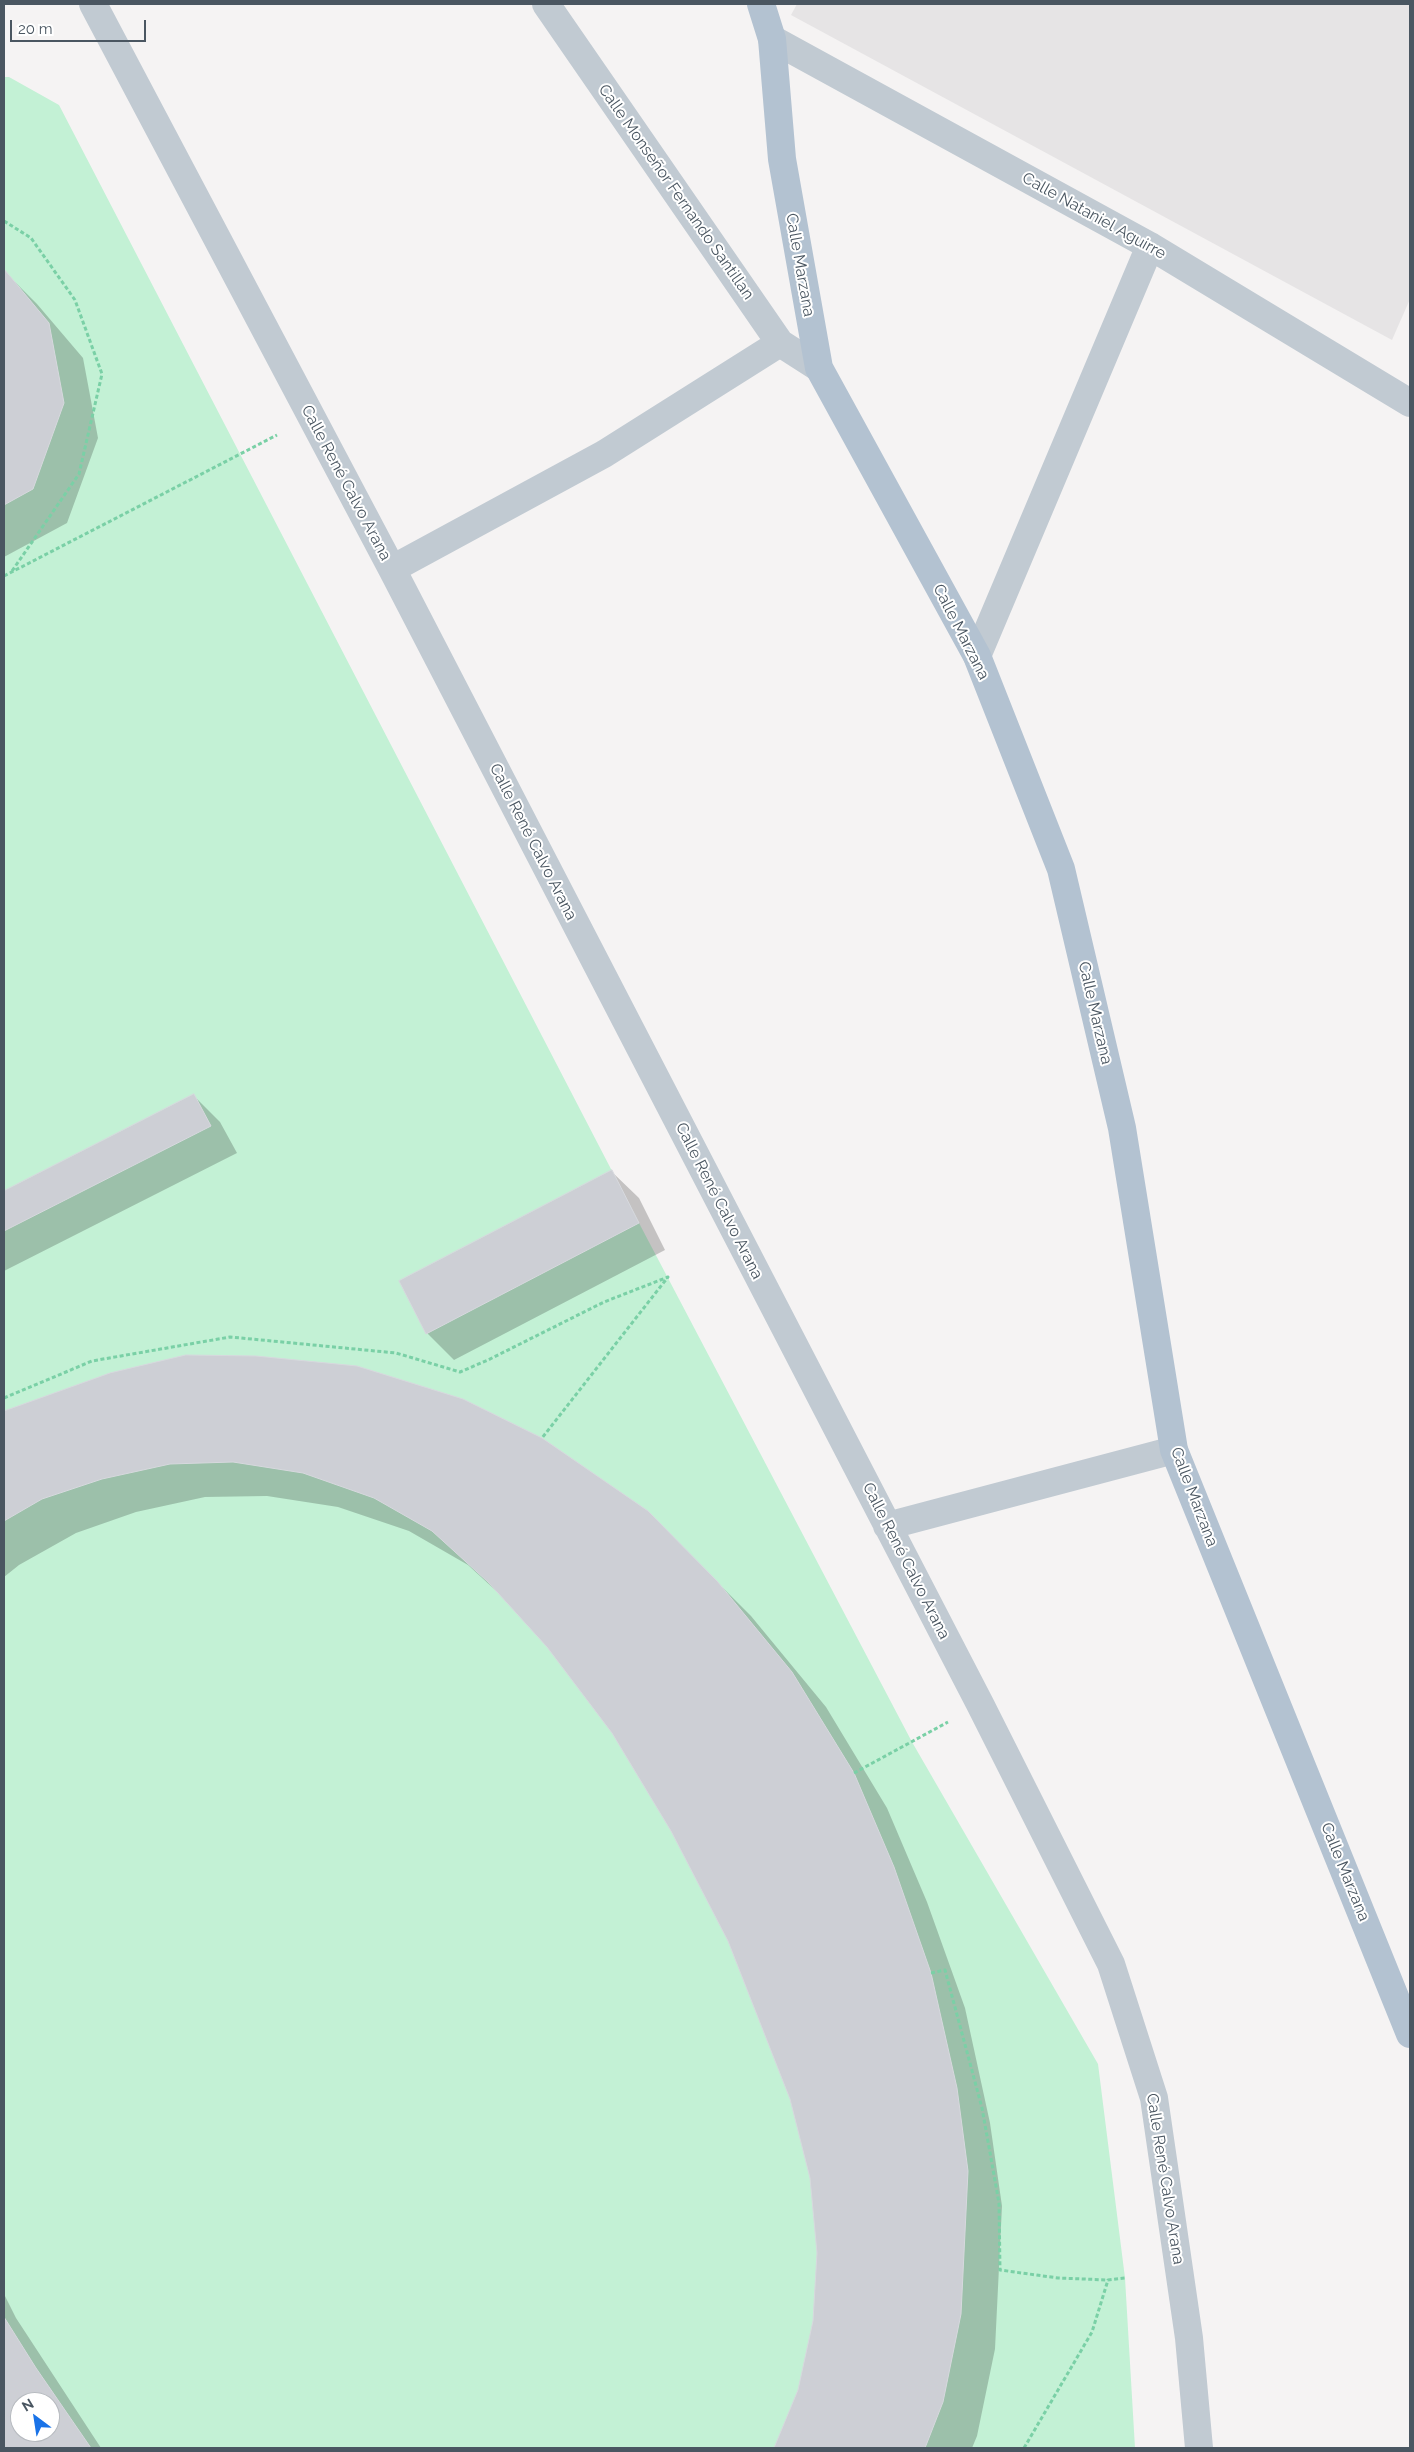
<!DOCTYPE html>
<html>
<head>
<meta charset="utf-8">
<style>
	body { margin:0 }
	#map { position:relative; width:1414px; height:2452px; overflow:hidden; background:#f5f3f3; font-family:Raleway,sans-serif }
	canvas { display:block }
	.frame { position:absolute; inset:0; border:5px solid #4a5661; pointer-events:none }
	.north { position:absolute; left:10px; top:2392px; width:50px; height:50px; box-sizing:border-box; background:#fff; border:1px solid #b7bbc0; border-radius:50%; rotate:329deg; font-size:14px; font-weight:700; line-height:20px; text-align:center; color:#4a5661 }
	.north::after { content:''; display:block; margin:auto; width:18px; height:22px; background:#1a73e8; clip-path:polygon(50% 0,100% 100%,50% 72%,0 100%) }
	.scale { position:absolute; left:10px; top:20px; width:136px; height:22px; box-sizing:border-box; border:2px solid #4a5661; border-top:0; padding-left:6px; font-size:15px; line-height:18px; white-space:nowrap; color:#4a5661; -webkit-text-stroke:4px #fff; paint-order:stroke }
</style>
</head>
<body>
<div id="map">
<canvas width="1414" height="2452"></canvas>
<div class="frame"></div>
<div class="north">N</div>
<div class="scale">20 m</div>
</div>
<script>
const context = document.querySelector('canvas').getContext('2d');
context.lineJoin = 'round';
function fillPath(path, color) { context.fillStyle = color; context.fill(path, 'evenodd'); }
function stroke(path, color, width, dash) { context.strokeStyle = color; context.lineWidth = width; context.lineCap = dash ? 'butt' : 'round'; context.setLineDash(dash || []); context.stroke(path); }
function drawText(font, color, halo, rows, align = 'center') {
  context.font = font + ' Raleway,sans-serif'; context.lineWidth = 4; context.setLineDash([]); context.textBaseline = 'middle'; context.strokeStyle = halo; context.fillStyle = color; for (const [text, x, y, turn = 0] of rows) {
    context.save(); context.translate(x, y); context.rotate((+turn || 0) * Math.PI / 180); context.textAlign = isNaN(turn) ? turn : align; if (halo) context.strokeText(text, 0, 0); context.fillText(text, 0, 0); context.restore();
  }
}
fillPath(new Path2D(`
	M797 4H1410V299L1392 340 791 15Z`), '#e6e4e5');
fillPath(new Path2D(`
	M4 77H9L59 105 639 1223 912 1742 1098 2064 1125 2278 1135 2448H4ZM20 2402H50V2432H20Z`), '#c3f1d5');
fillPath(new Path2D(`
	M4 271 37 304 83 358 98 438 67 523 4 557Z
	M194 1096 220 1122 237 1153 4 1271V1192Z
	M612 1172 639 1198 665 1250 454 1360 427 1333Z
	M110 1374 647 1512 751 1616 826 1707 887 1808 927 1902 965 2008 990 2123 1002 2206 995 2349 977 2436 972 2448H776L799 2390 814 2322 818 2252 812 2178 791 2099 729 1940 672 1830 613 1732 548 1646 505 1599 468 1565 409 1531 338 1507 267 1496 205 1497 136 1512 76 1533 19 1565 4 1577V1412Z
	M4 2294 16 2318 101 2448H4ZM20 2402H50V2432H20Z`), '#0003');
const building = new Path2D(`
	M4 269 49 323 64 403 33 489 4 505Z
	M194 1094 211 1126 4 1231V1191Z
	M612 1170 639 1223 426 1334 399 1281Z
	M186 1355 256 1356 357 1366 463 1399 542 1438 648 1511 717 1581 792 1672 854 1773 894 1867 931 1973 957 2088 968 2171 961 2314 943 2402 925 2448H774L798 2390 813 2321 817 2253 810 2178 790 2099 728 1941 671 1831 612 1733 547 1647 488 1582 432 1531 374 1498 303 1473 233 1462 170 1464 102 1479 42 1499 4 1521V1411L110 1373Z
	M4 2317 36 2368 91 2448H4ZM20 2402H50V2432H20Z`);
fillPath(building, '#cdcfd5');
stroke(building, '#d7d9de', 1);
stroke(new Path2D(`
	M4 221 31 238 75 300 102 374 79 474 12 571
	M4 576 277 435
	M4 1398 92 1361 230 1337 396 1353 460 1372 488 1360 604 1302 668 1277 542 1438
	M854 1773 948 1722
	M931 1973 945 1970 982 2108 999 2203 1000 2270 1058 2278 1108 2280
	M1024 2448 1092 2332 1108 2280 1125 2278`), '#7ad0a6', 3, [4, 2.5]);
stroke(new Path2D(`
	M93 4 392 569 980 1704 1111 1964 1154 2098 1189 2338 1199 2448
	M546 4 780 343 819 368
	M772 39 1150 246 1410 403
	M392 569 604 454 780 343
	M977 656 1150 246
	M887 1526 1174 1450`), '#c1cad2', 28);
stroke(new Path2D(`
	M761 4 772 39 782 159 819 368 977 656 1061 869 1122 1128 1174 1450 1410 2034`), '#b3c2d1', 28);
drawText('16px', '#4a5661', '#fff', [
	["Calle Monseñor Fernando Santillan",676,192,55],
	["Calle Nataniel Aguirre",1094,216,29],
	["Calle Marzana",800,265,80],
	["Calle René Calvo Arana",346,483,62],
	["Calle Marzana",961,632,63],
	["Calle René Calvo Arana",533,842,63],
	["Calle Marzana",1095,1013,77],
	["Calle René Calvo Arana",719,1201,63],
	["Calle Marzana",1194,1497,69],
	["Calle René Calvo Arana",906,1561,63],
	["Calle Marzana",1345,1872,68],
	["Calle René Calvo Arana",1165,2179,81]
]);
</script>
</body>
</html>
